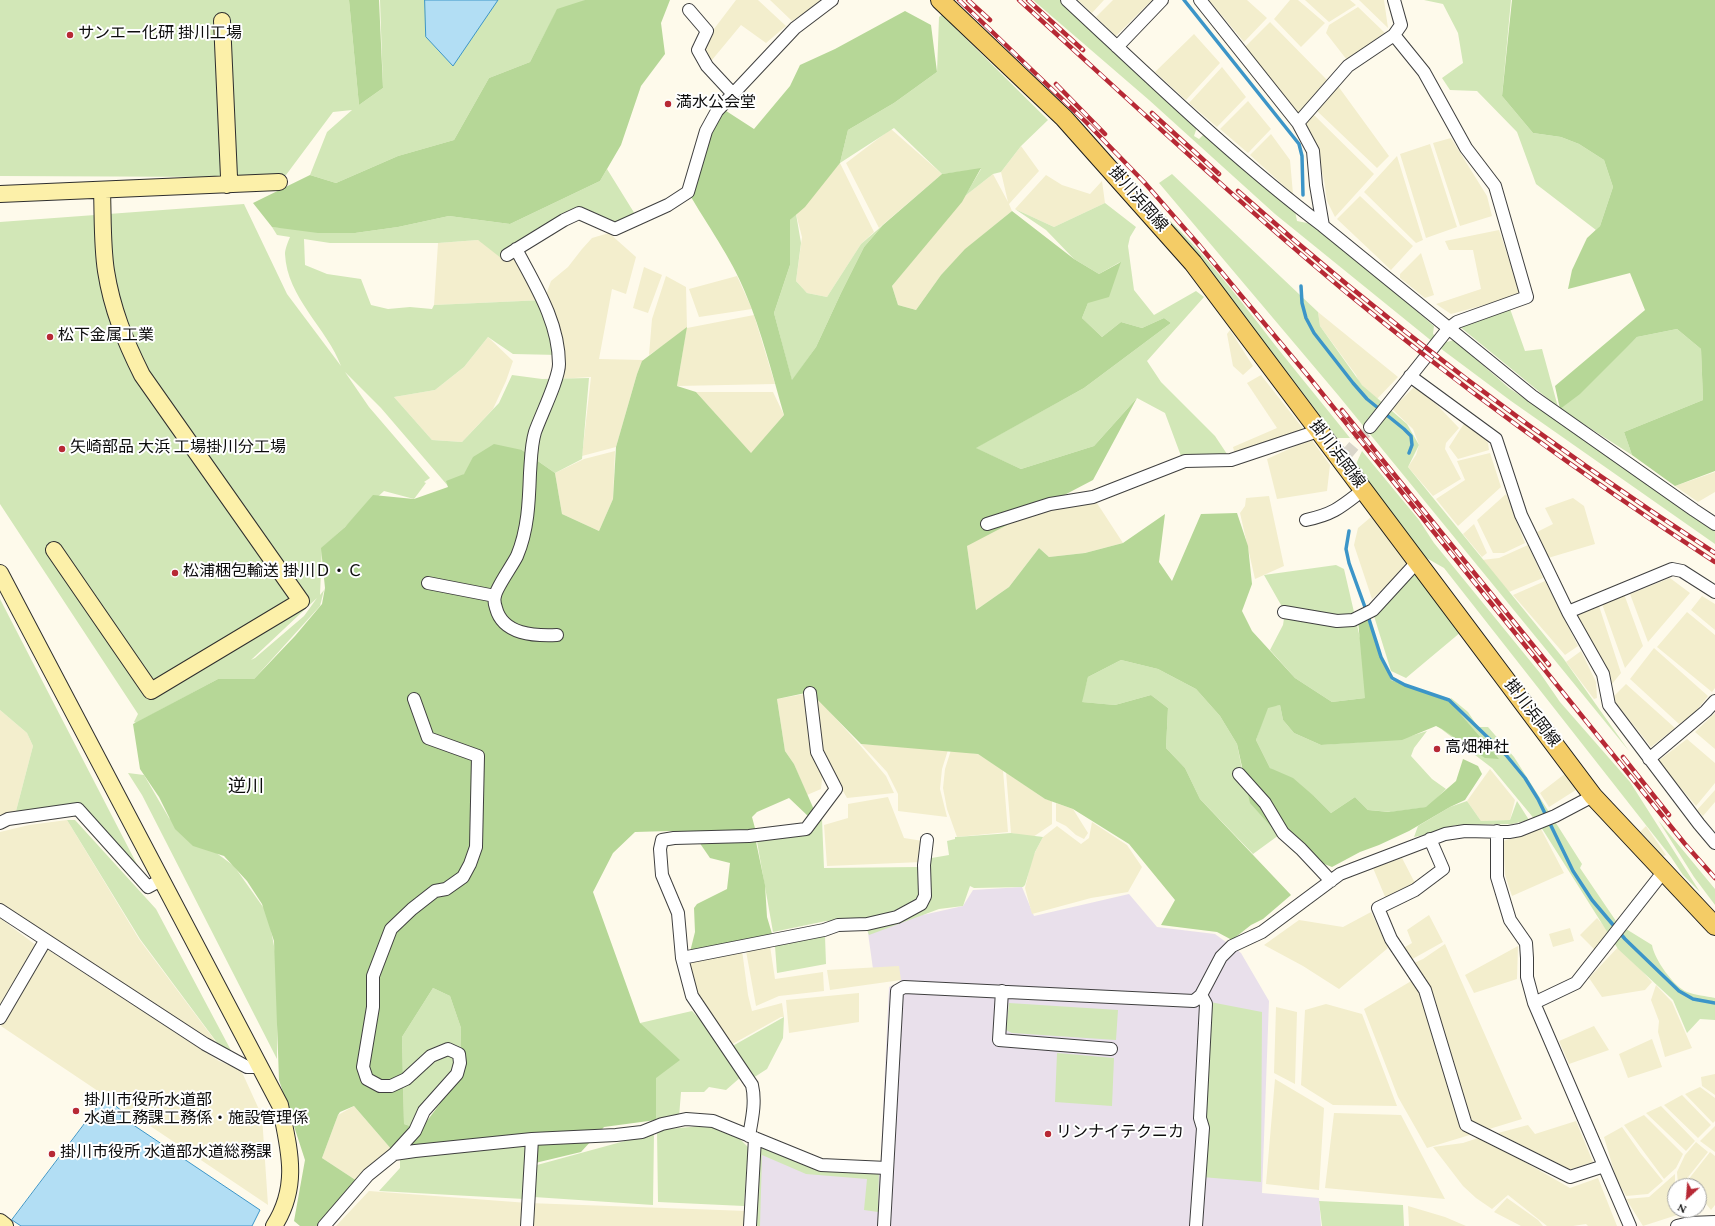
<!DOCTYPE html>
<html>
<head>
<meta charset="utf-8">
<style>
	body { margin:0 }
	#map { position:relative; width:1715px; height:1226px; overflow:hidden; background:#fefaeb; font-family:Spectral,serif }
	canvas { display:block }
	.north { position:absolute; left:1667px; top:1178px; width:40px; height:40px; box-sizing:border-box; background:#fff; border:1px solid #9e9e9e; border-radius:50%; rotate:206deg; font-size:11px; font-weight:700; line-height:16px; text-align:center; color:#0c0c0c }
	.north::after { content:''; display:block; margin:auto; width:14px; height:18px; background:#b72935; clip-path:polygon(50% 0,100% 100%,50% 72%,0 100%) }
</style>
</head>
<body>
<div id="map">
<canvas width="1715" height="1226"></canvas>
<div class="north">N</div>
</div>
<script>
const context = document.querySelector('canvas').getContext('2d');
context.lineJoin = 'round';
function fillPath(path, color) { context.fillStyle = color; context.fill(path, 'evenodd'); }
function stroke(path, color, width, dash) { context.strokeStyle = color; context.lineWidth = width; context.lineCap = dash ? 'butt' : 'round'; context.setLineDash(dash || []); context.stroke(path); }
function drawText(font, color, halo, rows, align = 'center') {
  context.font = font + ' Spectral,"Noto Sans JP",serif'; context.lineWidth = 4; context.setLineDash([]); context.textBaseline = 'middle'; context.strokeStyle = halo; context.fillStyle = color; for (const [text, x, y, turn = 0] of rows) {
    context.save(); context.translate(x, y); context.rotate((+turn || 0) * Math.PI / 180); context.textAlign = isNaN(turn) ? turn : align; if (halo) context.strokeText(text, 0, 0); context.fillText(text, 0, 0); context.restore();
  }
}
fillPath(new Path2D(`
	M1022 887 1034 916 1129 894 1157 927 1215 934 1241 953 1269 1001 1262 1193 1319 1198 1321 1226H753L757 1145 880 1173 889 987 901 981 873 969 868 933 918 916 963 906 973 890Z`), '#e9e0eb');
fillPath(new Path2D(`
	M736 0H758L786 26 766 43 741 25 707 66 698 50Z
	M770 0H824L792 21Z
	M1078 0H1104L1092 13Z
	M1113 0H1152L1116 36 1096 17Z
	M1209 0H1247L1267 18 1244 42Z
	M1290 0H1298L1325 23 1301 47 1274 19Z
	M1305 0H1350L1356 5 1329 22Z
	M1359 0H1384L1388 28Z
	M1358 7 1385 33 1347 60 1326 33 1329 25Z
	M1270 22 1327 80 1298 114 1245 47Z
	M1194 34 1220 63 1186 100 1155 72Z
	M1222 67 1246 97 1217 127 1189 103Z
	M1338 86 1389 156 1377 168 1316 110Z
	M1248 101 1271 129 1248 153 1220 129Z
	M1313 114 1374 174 1335 217 1327 201 1324 180 1316 146 1302 124Z
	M891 129 942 174 879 228 846 163Z
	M1271 134 1290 160 1293 194 1250 155Z
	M1451 138 1487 196 1492 216 1460 226 1433 143Z
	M1430 144 1457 227 1426 238 1400 154Z
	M1021 146 1039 171 1009 204 1012 211 968 247 941 275 916 310 898 305 892 286 965 196 993 174 1008 202 1001 172Z
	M1397 156 1423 240 1416 243 1364 192Z
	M840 163 874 232 861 244 827 297 807 293 796 281 802 237 796 214Z
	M1046 175 1062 185 1090 194 1102 181 1105 203 1054 227 1015 209Z
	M1360 196 1413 246 1391 270 1337 219Z
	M1499 230 1521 295 1451 314 1436 304 1481 289 1473 250H1449L1445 241Z
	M609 233 636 257 626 294 612 289 599 359 643 360 637 374 616 447 582 456 591 377 556 379 544 300 434 305 438 243 478 240 516 249 544 300 551 281 568 267 582 249 592 238Z
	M1421 253 1434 295 1425 298 1400 278V274Z
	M644 267 662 275 648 313 633 308Z
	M666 276 686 287 687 328 754 315 775 384 677 386 686 331 649 355 652 319Z
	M737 276 752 309 699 317 689 289Z
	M1318 312 1398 377 1377 399 1359 382 1356 375 1320 326Z
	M1230 330 1253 366 1243 375 1233 366 1227 334Z
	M488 337 513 361 506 381 493 409 462 442 432 440 394 397 435 390 464 367Z
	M1261 375 1305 431 1235 454 1233 447 1277 428 1247 383Z
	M1414 387 1437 405 1459 428 1446 443 1445 449 1461 479 1433 496 1408 467 1416 455 1419 445 1413 429 1392 409Z
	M696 392H773L784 415 751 454Z
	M1465 422 1480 433 1488 443 1489 450 1458 459 1449 447Z
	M1311 439 1330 465 1327 491 1277 499 1267 459Z
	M615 451 613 499 599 531 562 514 555 473 584 459Z
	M1490 453 1501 487 1458 526 1436 499 1465 480 1457 461Z
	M1715 472V492L1698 502 1675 486Z
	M1506 494 1525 543 1504 553H1493L1477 520Z
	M1269 496 1284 566 1255 579 1240 513 1245 506 1246 498Z
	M1093 497 1123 543 1085 553 1049 557 1039 548 1009 587 976 610 967 546 1001 520Z
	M1573 498 1584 506 1595 544 1548 558 1537 532 1553 524 1545 508Z
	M1371 517 1411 562 1372 599 1354 545 1358 528Z
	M1474 524 1487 553 1482 557 1463 534Z
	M1528 545 1543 578 1509 592 1482 560 1499 558Z
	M1670 578 1690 593 1648 642 1630 594Z
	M1545 581 1578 646 1565 655 1513 595Z
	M1624 594 1643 646 1625 668 1602 604Z
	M1702 596 1715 604V630L1691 610Z
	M1599 606 1621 673 1612 684 1575 615Z
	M1687 612 1715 635V688L1712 692 1657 647Z
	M1654 648 1708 696 1694 714 1679 724 1630 679Z
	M1581 651 1596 682 1597 698 1594 699 1566 662Z
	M1626 684 1675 728 1651 747 1612 698Z
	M804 694 811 753 823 770 821 789 807 795 794 764 785 751 777 699Z
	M816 700H819L859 744 886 776 894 793 847 798 821 753Z
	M0 710 27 733 33 746 15 815 0 823Z
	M1715 713V749L1695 732Z
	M1687 739 1715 763V783L1696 806 1658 761Z
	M861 744 948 750 942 769 940 789 947 817 898 811V794L887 772Z
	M951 750 978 754 1003 770 1008 832 957 837 947 809 943 788 945 769Z
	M1490 769 1515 800 1510 820 1481 821 1467 801Z
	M1006 772 1045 799 1052 801V824L1033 837 1011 833Z
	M1566 773 1579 788 1549 807 1540 793Z
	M1715 790V802L1703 816 1697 810Z
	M888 797 904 838 923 841 922 862 827 866 824 825 848 818V804Z
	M1056 803 1073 809 1088 833 1084 839 1076 835 1066 826 1056 821Z
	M67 820 139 939 219 1046 0 908V832L29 825Z
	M1092 822 1127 845 1142 867 1128 892 1091 898 1032 914 1025 888 1032 858 1043 837 1057 826 1081 844 1089 838Z
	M1646 826 1666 855 1662 857 1640 832Z
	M1541 829 1564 873 1512 896 1505 875 1503 841Z
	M1402 858 1415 883 1386 899 1373 868Z
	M1371 912 1388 948 1339 989 1303 966 1264 945 1299 920 1343 927Z
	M1429 915 1443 942 1407 962 1400 950 1412 943 1407 930Z
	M0 918 37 946 0 1009Z
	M1597 918 1611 934 1597 952 1580 935Z
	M1570 928 1574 941 1553 947 1549 934Z
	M1445 944 1522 1119 1427 1148 1398 1097 1364 1009 1418 977 1412 964 1423 959Z
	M770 946 775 979 823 972 824 991 779 996 756 1006 746 951Z
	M1518 946 1517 979 1474 993 1465 975Z
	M1619 946 1652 982 1645 990 1602 997 1589 978Z
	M47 949 219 1061 241 1070 262 1116 268 1205 1 1026Z
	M742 950 748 995 752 1011 782 1003 784 1017H781L729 1046 722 1037 694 985 689 961Z
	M899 966 901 980 830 990 827 970Z
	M1656 985 1672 1002 1692 1048 1665 1057 1658 1032 1659 1021 1651 1000Z
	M859 993V1022L789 1033 786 1000Z
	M1326 1004 1362 1014 1397 1106 1333 1105 1301 1085 1305 1010Z
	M1276 1007 1297 1012 1295 1084 1274 1073Z
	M1594 1026 1609 1050 1569 1064 1559 1041Z
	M1652 1039 1662 1067 1628 1078 1619 1054Z
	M1715 1074V1095L1702 1086 1701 1077Z
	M1275 1079 1324 1108 1319 1190 1266 1184Z
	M1700 1087 1715 1098V1121L1713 1123 1685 1094Z
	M1682 1095 1711 1125 1698 1138 1664 1105Z
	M354 1106 392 1150 357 1181 322 1158 338 1115Z
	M1661 1106 1695 1141 1686 1151 1646 1113Z
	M1334 1113 1401 1115 1445 1199 1325 1188Z
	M1644 1115 1683 1154 1676 1168 1664 1179 1624 1125Z
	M1576 1121 1593 1162 1568 1170 1498 1133 1528 1125 1535 1134Z
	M1715 1126V1152L1700 1141Z
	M1622 1127 1641 1154 1663 1181 1648 1194 1626 1196 1616 1178 1604 1137Z
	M1481 1137 1570 1188 1598 1178 1617 1226H1588L1586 1224 1573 1226H1547L1508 1195 1492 1209 1476 1198 1463 1186 1433 1147 1463 1143Z
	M1696 1142 1708 1152 1681 1186H1678L1677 1172 1685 1155Z
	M1710 1152 1715 1156V1205L1711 1210 1699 1195V1186H1692L1688 1180Z
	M1675 1174V1210H1677V1215L1643 1226 1626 1199 1649 1197Z
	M369 1191 528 1203 747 1211 746 1226H336Z
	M1507 1198 1538 1220 1543 1226H1521L1494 1212Z
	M1408 1206 1445 1217 1466 1226H1409Z`), '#f3eecd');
fillPath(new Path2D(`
	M0 0H349L359 105 383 88 380 0H586L556 12 530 62 489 78 454 140 398 156 336 183 310 175 327 132 352 110 333 112 286 175 229 177 0 176Z
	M1033 0H1061L1197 127 1194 136 1199 139 1204 134 1295 211 1297 221 1317 225 1434 326 1433 334 1443 343 1454 340 1509 388 1715 527V544L1511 401 1444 351 1275 214 1149 100Z
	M1424 0H1511L1502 96 1533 133 1561 137 1579 144 1604 160 1613 187 1600 226 1596 230 1536 184 1517 132 1477 91 1450 90 1442 78 1463 63 1458 33 1443 4Z
	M942 15 1048 120 1021 146 1001 172 993 174 965 196 981 169 942 174 894 128 840 163 848 130 894 103 937 72 939 17Z
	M607 169 638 219 615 229 579 213 501 258 478 240 438 243H330L304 239 305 265 327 274 361 279 371 305 388 309 410 307 432 309 434 305 544 300 559 355 513 354 488 337 464 367 435 390 394 397 432 440 462 442 499 403 512 375 542 379 589 378 582 459 555 473 522 450 464 474 448 486 381 408 345 372 369 407 430 478 424 482 426 483 414 499 384 491 322 548 320 595 324 590 320 606 254 679H218L136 723 134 722 138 714 0 504V222L244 204 287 294 341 366C327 328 287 298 285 254 285 249 288 242 290 237L277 235 272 227 355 233 398 227 449 216 510 224 600 181ZM317 598 304 616 255 658 251 660Z
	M1172 174 1318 312 1320 326 1362 385 1407 424 1419 445 1408 467 1563 658 1629 751 1338 395 1159 183Z
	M1105 203 1136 227 1130 237 1128 246 1134 290 1154 315 1196 291 1204 297 1147 361 1161 382 1215 436 1231 460 1181 456 1165 413 1137 398 1094 446 1021 469 975 448 1084 388 1171 323 1164 318 1142 328 1121 322 1102 337 1082 318 1088 303 1120 262 1099 274 1074 259 1046 230 1015 209 1054 227Z
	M1153 205C1203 249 1242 303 1283 355 1305 383 1328 410 1350 438H1337L1285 369Z
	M796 214 801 243 796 281 807 293 827 297 861 244 883 225 864 247 841 293 816 347 792 381 774 313 790 265V220Z
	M1509 306 1525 351 1542 349 1558 407 1459 326Z
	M1677 329 1701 349 1703 400 1624 432 1632 455 1560 409 1637 337Z
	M1362 451 1419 520 1434 543 1540 673 1560 702 1630 782 1700 892 1683 875 1671 857 1444 568 1423 556 1356 464Z
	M1336 565 1344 569 1370 681 1365 698 1332 702 1295 678 1270 650 1283 625 1285 612 1264 575Z
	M1417 570 1461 632 1406 678 1391 671 1374 616 1376 608Z
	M0 599 144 878 78 806 15 815 33 746 27 733 0 710Z
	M1121 660 1158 669 1196 689 1220 716 1237 744 1243 774 1279 835 1253 854 1200 799 1185 768 1166 748 1168 708 1151 695 1115 705 1081 702 1088 677Z
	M1451 698 1468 712 1478 727H1488L1514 757 1582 864 1580 868 1618 924 1652 945C1654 959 1674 987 1687 992 1695 995 1706 996 1715 998V1020L1700 1019 1687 1033 1673 1000 1618 949 1541 827 1492 768 1436 725Z
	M1280 705 1283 720 1294 733 1321 745 1401 739 1427 731 1414 748 1411 756 1432 779 1446 789 1428 807 1391 812 1368 810 1355 797 1331 813 1315 797 1270 768 1256 740 1267 707Z
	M128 773 144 775 169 818 234 866 268 914 277 962V1059L142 795Z
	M1467 801 1481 821 1510 820 1517 801 1529 820 1512 824 1455 825 1435 833 1414 837 1418 826 1450 807Z
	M822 819 824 868 918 867 919 898 878 919 826 921 773 932 756 836 806 829Z
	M67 820H75L156 909 235 1058 221 1048 140 939Z
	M1658 820 1715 889V905L1694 877Z
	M1011 833 1043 837 1035 852 1025 885 1023 887 974 888 970 886 963 906 939 909 869 935 866 927 929 898 926 859 949 855 947 841 955 839V837H957Z
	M825 936 826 964 777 973 775 946Z
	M433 988 450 996 461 1028 460 1063 439 1105 416 1128 404 1124 402 1037Z
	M1205 1001 1262 1012 1261 1182 1202 1177Z
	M1009 1003 1118 1010 1116 1040 1012 1033 1006 1030Z
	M692 1011 707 1027 742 1076 726 1090 709 1087 704 1092H681L679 1117 656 1120V1078L640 1023Z
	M784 1017 783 1038 767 1069 753 1078 729 1048Z
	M1057 1053 1114 1058 1112 1106 1055 1102Z
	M712 1125 737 1136 748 1147 744 1206 658 1202 657 1130Z
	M654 1133 653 1205 534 1197 537 1165Z
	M530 1140 524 1199 379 1191 400 1168V1157Z
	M755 1140 819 1167 879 1170 878 1212 864 1210 867 1179 806 1174 762 1155 760 1226H751Z
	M1319 1201 1403 1205 1404 1226H1322Z`), '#d2e7b7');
fillPath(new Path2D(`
	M349 0H379L383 88 359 105Z
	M585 0H670L661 23 665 54 641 86 621 145 600 181 510 224 449 216 398 227 355 233H318L272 227 253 203 310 175 336 183 398 156 454 140 489 78 530 62 557 9Z
	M1512 0H1715V471L1675 486 1632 455 1624 432 1703 400 1701 349 1677 329 1637 337 1580 394 1560 409 1555 386 1645 310 1630 273 1568 289 1572 270 1587 238 1600 226 1613 187 1604 160 1579 144 1561 137 1533 133 1502 96Z
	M905 11 931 25 937 72 894 103 848 130 840 163 805 207 790 220V265L774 313 792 380 816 347 841 293 864 247 883 225 942 174 981 168 962 202 892 286 898 305 916 310 941 275 965 249 1012 211 1074 259 1099 274 1121 262 1109 297 1088 303 1082 318 1102 337 1121 322 1142 328 1164 318 1171 323 1084 388 976 448 1021 469 1094 446 1137 398 1093 480 967 546 976 610 1009 587 1039 548 1049 557 1085 553 1123 543 1165 514 1159 562 1172 581 1201 514 1237 513 1248 546 1252 584 1242 611 1252 631 1295 678 1332 702 1365 698 1358 620 1366 616 1391 680 1450 702 1499 759 1485 758 1442 729 1436 726 1402 740 1321 745 1294 733 1283 720 1280 705 1268 708 1256 740 1270 768 1293 778 1315 797 1331 813 1355 797 1368 810 1389 812 1426 807 1456 781 1463 759 1478 766 1482 774 1465 800 1450 807 1409 831 1379 845 1360 852 1332 867 1294 852 1250 803 1237 744 1220 716 1196 689 1158 669 1121 660 1088 677 1082 702 1115 705 1151 695 1168 708 1166 748 1185 768 1200 799 1291 895 1263 919 1251 925 1232 940 1217 932 1161 925 1175 900 1129 844 1073 809 1045 799 978 754 861 744 810 692 777 699 785 751 794 764 815 812 809 817 789 798 757 812 752 817 756 832 669 831 635 832 613 853 593 892 640 1023 680 1060 656 1078V1120L604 1127 581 1152 531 1164 532 1139 415 1147 411 1142 439 1105 460 1063 461 1028 450 996 433 988 402 1037 404 1124 416 1128 392 1150 354 1106 340 1112 338 1115 322 1158 357 1181 319 1226H300L294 1221 305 1160 279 1080 274 941 262 904 247 881 224 856 193 846 175 829 159 797 140 769 133 724 218 679H254L295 636 322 604 325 588 321 548 345 527 373 495 414 499 448 487 446 481 464 474 473 457 494 444 522 450 555 473 562 514 599 531 613 499 616 447 637 374 642 361 687 327 677 386 696 392 751 453 784 415C772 374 762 332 745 292 732 259 706 223 688 192L720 107 754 129 790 86 800 65 835 49Z
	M755 837 765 885 767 917 773 937 690 952 695 932 694 908 697 904 727 889 730 863 710 858 699 842Z`), '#b6d797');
const water = new Path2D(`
	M425 0H498L453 66 426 37Z
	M105 1097 123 1112 120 1116 260 1210 252 1226H21L12 1220Z`);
fillPath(water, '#b2def4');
stroke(water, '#3c95c8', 1);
stroke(new Path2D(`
	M1184 0 1299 144 1302 156 1303 195
	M1301 286 1302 303 1306 318 1314 333 1353 383 1367 399 1404 429 1411 436 1412 445 1409 453
	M1349 531 1346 549 1349 563 1366 610
	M1368 616 1381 657 1392 678 1405 685 1449 700 1506 755 1525 778 1538 799 1573 871 1592 900 1625 939 1679 991 1693 999 1715 1003`), '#3c95c8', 3.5);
stroke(new Path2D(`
	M1346 455 1370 427`), '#dad6ca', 12, [12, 6]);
const street = new Path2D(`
	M1067 0C1150 77 1232 157 1323 226
	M1200 0 1298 123 1313 151 1316 185 1323 226 1532 396 1694 510 1715 524
	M689 10 707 31 698 50 707 66 733 94
	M1117 47 1162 0
	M1298 123 1348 66 1394 35 1401 25 1394 0
	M516 249C535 285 559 322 559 364 559 379 541 415 535 432 531 445 531 460 530 473 529 502 528 530 517 556 512 566 496 588 495 596 494 599 495 605 496 608 503 635 535 636 557 635
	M507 255 564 220 579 213 615 229 668 205 688 192 706 131 717 111 795 28 832 0
	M1410 376 1496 439 1521 515 1568 612 1603 674 1609 705 1699 824 1715 843
	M1370 427 1448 329 1457 322 1527 297 1495 186 1466 148 1424 72 1394 35
	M1306 520C1334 514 1341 507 1363 490
	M987 524 1050 504 1093 497 1185 461 1231 460 1318 431
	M428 583 495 596
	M1284 612 1337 621 1353 620 1373 610 1417 562
	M1568 612 1672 569 1682 571 1715 592
	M1649 759 1706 711 1715 701
	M1239 774 1265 803 1283 833 1301 849 1331 881
	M0 823 8 819 78 809 148 887 161 880
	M1497 831V877L1510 920 1526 943 1527 958V977L1534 1003 1630 1226
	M1430 839 1443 869 1415 890 1378 908 1391 939 1425 990 1466 1125 1570 1177 1604 1166
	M0 910 205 1044 247 1067H260
	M682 958 824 930 838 925 867 924 897 917 921 904 925 896 924 865 927 840
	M1002 991 999 1040 1111 1049
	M1534 1003 1576 983 1664 871
	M0 1018 45 941
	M749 1136C752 1119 756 1102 752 1085L692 996 682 958 678 913 662 875 660 849 662 840 674 838 749 836 806 829 836 789 817 752 810 693
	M394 1154 415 1131 424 1111 457 1074 460 1063 459 1054 448 1049 431 1056 406 1079 391 1086H380L367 1079 363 1067 373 1007V976L391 929 412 909 435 891 446 889 463 877 470 864 476 847 478 756 428 738 414 699
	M324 1226 368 1175 394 1154 415 1151 532 1139 616 1135 642 1132 662 1124 686 1119 713 1121 821 1165 887 1168
	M527 1226 532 1139
	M750 1226 755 1138
	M884 1226 897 991 904 987 1194 1001 1201 995 1221 957 1232 946 1262 932 1340 874 1445 834 1465 831 1509 832 1520 830 1555 816 1593 796
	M1196 1226 1203 1128 1200 1118 1206 1004 1201 995
	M1677 1226 1689 1223 1715 1222`);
const secondary = new Path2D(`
	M222 21 229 177 227 185
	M0 194 279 182
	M54 550 151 691 301 601 142 375C125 341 112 309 106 271 102 245 103 217 102 191
	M0 573 280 1105C289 1149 300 1185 274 1226
	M0 1222 5 1226`);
const primary = new Path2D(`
	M940 0 1064 118 1193 263 1593 796 1715 926`);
stroke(street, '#3f3f3f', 14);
stroke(secondary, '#2e2e2e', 18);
stroke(primary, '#1d1d1d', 20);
stroke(street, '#fff', 12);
stroke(secondary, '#fcf0a9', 16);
stroke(primary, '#f4cc66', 18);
const rail = new Path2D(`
	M959 0 1086 122 1144 182 1199 245 1309 377 1685 844 1715 878
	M968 0 990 20
	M1019 0C1126 97 1231 196 1341 288 1460 387 1586 478 1715 562
	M1028 0 1083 50
	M1056 84 1105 134
	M1152 113 1219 174
	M1238 191C1387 324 1548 445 1715 553
	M1342 410 1549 665
	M1623 757 1669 815`);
stroke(rail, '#b72935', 4.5);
stroke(rail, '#fff', 3, [9]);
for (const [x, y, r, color] of [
	[70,35,4,"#b72935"],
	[668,104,4,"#b72935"],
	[50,337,4,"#b72935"],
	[62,449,4,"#b72935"],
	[175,573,4,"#b72935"],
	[1437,749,4,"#b72935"],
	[76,1111,4,"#b72935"],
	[1048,1134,4,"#b72935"],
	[52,1154,4,"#b72935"]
]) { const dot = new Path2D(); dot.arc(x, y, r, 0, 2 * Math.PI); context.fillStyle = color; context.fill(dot); stroke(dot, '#fff', 1.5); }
drawText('16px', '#0c0c0c', '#fff', [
	["サンエー化研 掛川工場",78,35],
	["満水公会堂",676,104],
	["松下金属工業",58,337],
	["矢崎部品 大浜 工場掛川分工場",70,449],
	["松浦梱包輸送 掛川Ｄ・Ｃ",183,573],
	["高畑神社",1445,749],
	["掛川市役所水道部",84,1102],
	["水道工務課工務係・施設管理係",84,1120],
	["リンナイテクニカ",1056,1134],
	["掛川市役所 水道部水道総務課",60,1154]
], 'left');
drawText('16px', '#0c0c0c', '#fff', [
	["掛川浜岡線",1137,200,49],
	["掛川浜岡線",1336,455,53],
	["掛川浜岡線",1531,714,53]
]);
drawText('18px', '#0c0c0c', '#fff', [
	["逆川",246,788]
]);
</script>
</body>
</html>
